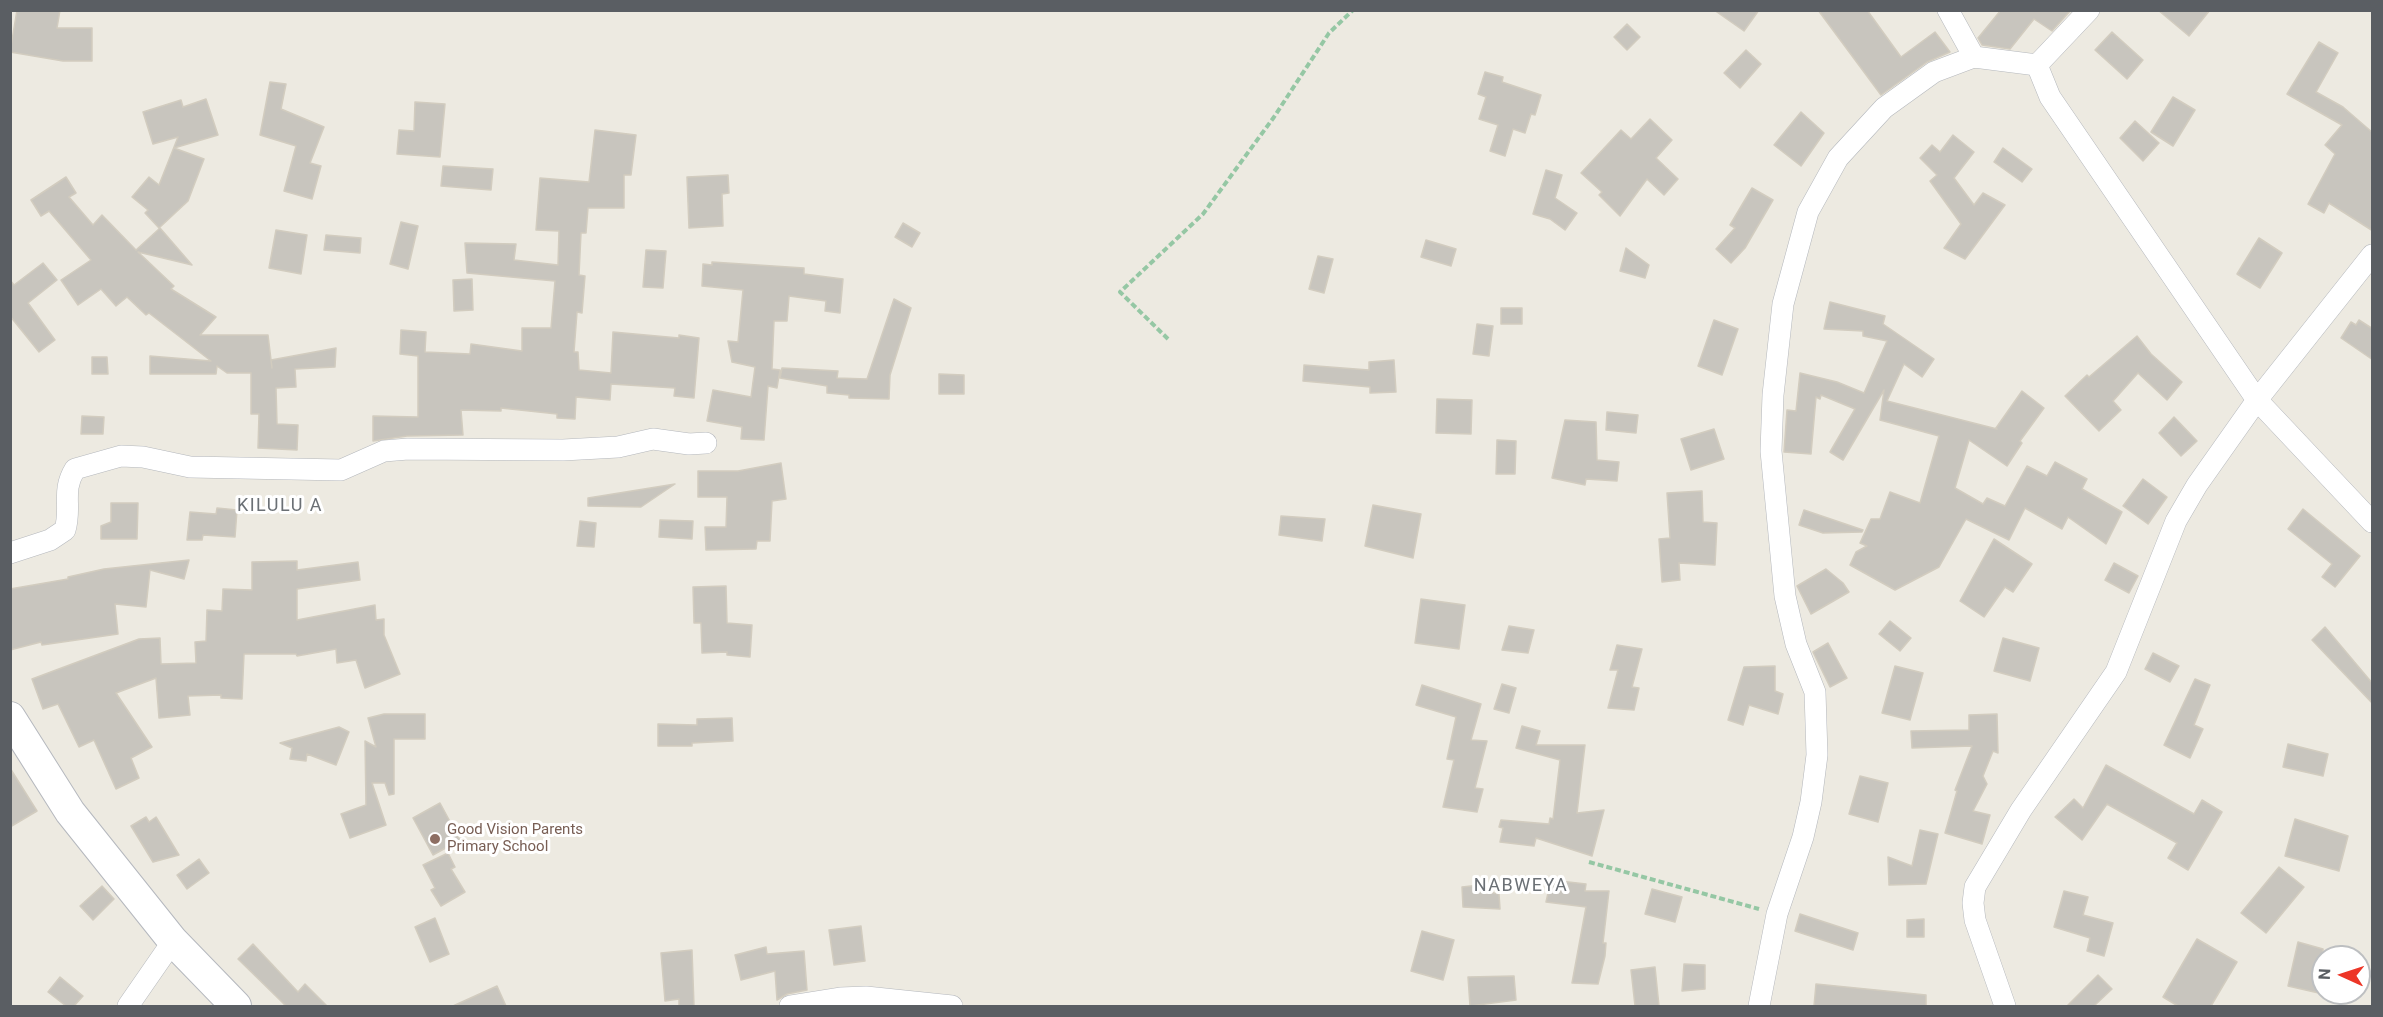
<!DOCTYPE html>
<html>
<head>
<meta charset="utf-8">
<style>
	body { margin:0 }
	#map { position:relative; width:2383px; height:1017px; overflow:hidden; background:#edeae1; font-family:Roboto,sans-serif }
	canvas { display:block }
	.frame { position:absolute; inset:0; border:12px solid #5a5e63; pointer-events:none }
	.north { position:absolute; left:2311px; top:945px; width:60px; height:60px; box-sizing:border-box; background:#fff; border:2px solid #bdbfc1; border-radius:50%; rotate:273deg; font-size:16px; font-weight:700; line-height:24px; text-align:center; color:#5a5e63 }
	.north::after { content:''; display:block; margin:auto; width:21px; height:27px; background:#ed3627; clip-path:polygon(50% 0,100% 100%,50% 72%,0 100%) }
</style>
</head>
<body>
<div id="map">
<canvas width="2383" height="1017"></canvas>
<div class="frame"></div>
<div class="north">N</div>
</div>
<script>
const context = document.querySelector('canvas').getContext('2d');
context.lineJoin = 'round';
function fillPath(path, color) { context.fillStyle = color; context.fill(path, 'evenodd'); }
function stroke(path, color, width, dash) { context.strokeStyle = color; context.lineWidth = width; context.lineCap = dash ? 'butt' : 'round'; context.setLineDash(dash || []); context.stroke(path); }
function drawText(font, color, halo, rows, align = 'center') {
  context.font = font + ' Roboto,sans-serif'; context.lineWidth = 6; context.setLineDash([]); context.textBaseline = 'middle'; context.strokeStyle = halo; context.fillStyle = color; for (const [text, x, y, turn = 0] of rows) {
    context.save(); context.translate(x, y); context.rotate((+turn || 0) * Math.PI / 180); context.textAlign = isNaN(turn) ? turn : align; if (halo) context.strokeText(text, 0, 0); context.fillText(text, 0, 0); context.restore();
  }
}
const building = new Path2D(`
	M17 10H60L57 28H92V61H63L10 52Z
	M1714 10H1759L1744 31Z
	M1818 10H1867L1901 57 1935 32 1950 52 1927 62 1881 95Z
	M2001 10H2071L2052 31 2034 19 2010 49 1982 45 1978 38Z
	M2158 10H2210L2189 36Z
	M1627 24 1640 37 1627 50 1614 37Z
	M2112 32 2143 60 2127 79 2095 50Z
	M2319 42 2338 53 2316 92 2343 107 2373 133V231L2329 203 2324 213 2308 204 2335 154 2325 145 2342 125 2287 94Z
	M1746 50 1761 64 1740 88 1724 73Z
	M1485 72 1503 77 1502 82 1541 95 1535 115 1531 114 1525 133 1513 129 1505 156 1490 151 1498 125 1479 119 1486 97 1478 94Z
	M270 82 286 84 281 109 324 127 310 163 321 166 312 199 284 191 296 146 260 135Z
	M2173 97 2195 110 2173 146 2151 132Z
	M206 99 218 135 174 148 204 159 188 201 159 228 145 213 148 210 132 197 149 177 159 185 178 137 153 144 143 112 181 100 183 107Z
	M415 102 445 104 440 157 397 154 399 130 414 131Z
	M1801 112 1824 133 1801 166 1774 145Z
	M1650 119 1672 140 1656 158 1678 179 1664 195 1647 179 1620 216 1599 195 1602 192 1581 173 1621 130 1631 139Z
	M2135 121 2159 143 2143 161 2120 138Z
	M595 130 636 135 631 175H624V208H588L586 233H581L579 275 585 276 582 313 577 312 574 352H578L579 370 611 373 613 332 679 338V335L699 338 694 398 674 396 675 388 611 384 610 400 576 397 575 419 557 418V414L501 408V411L461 410 463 435 407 436 373 441V416L418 417V356L400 354 401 330 426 332 425 352 470 354 471 344 522 351V328H551L555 281 467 273 465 243 516 244 514 260 558 265 559 231 536 230 540 178 589 182Z
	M1953 135 1974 152 1954 178 1974 205 1983 193 2005 205 1965 259 1944 248 1961 224 1930 181 1937 175 1920 158 1932 145 1940 152Z
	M2003 148 2032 169 2022 182 1994 162Z
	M443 166 493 169 491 190 441 186Z
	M1546 170 1562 175 1555 198 1577 213 1565 230 1550 219 1533 214Z
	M728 175 729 193 722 194 723 226 689 228 687 177Z
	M66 177 76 193 69 197 93 225 102 215 136 250 160 228 192 265 138 252 174 286 171 289 216 317 200 335H268L272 368 271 360 336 348 335 367 295 369 296 387 276 388 277 424 298 425 297 450 258 448 259 414H251V373H227L217 366 216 374H150V356L211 361 149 313 146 315 127 297 116 306 101 289 78 305 61 280 91 260 49 211 41 216 31 200Z
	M1752 188 1773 200 1745 248 1731 263 1716 249 1735 228 1730 225Z
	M401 222 418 226 408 269 390 264Z
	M903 223 920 233 912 247 895 237Z
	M276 230 307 235 301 274 269 268Z
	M326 235 361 238 360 253 324 250Z
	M2259 238 2282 253 2260 288 2237 274Z
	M1426 240 1456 249 1451 266 1421 257Z
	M1626 248 1649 265 1645 278 1620 271Z
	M646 250 666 251 663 288 643 287Z
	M1318 256 1333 259 1324 293 1309 289Z
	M712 262 804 268V274L843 279 840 313 825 311 826 301 789 296 787 321H774L772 369 780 370 777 388 768 386 764 440 741 439 742 427 707 421 713 390 751 397 755 367 732 362 728 341 738 342 743 290 702 286 703 264 712 265Z
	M43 263 57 280 28 303 55 340 39 352 10 316V280L14 285Z
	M472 279 473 310 454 311 453 280Z
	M894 299 911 308 890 375 889 399 849 398V395L827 393V386L780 378 782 368 838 371 837 378 867 379Z
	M1830 302 1885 316 1883 324 1934 359 1922 377 1904 364 1887 401 1997 429 1996 428 2022 391 2044 408 2020 441 2022 443 2007 466 1969 440 1955 488 1983 504 1987 498 2005 506 2027 466 2047 476 2055 462 2087 479 2082 489 2122 512 2106 544 2068 517 2062 529 2025 508 2009 540 1966 519 1939 567 1895 590 1850 565 1856 552 1867 546 1860 543 1871 519H1880L1890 492 1920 503 1939 436 1880 420 1884 390 1843 460 1830 452 1855 409 1821 395 1820 399 1816 397 1811 454 1784 452 1787 410 1796 411 1800 373 1837 382 1864 393 1887 341 1863 336V331L1824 329Z
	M1501 308H1522V324H1501Z
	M1714 320 1738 329 1722 375 1698 366Z
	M2359 320 2373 329V360L2341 338 2351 322 2356 325Z
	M1477 324 1493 326 1489 356 1473 354Z
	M2137 336 2151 354 2182 382 2167 400 2138 373 2113 401 2121 410 2099 431 2065 396 2087 375 2089 377Z
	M92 357H107L108 374H92Z
	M1394 360 1396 392 1370 393V387L1303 381 1304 365 1369 370V362Z
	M939 374 964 375V394H939Z
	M1437 399 1472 400 1471 434 1436 433Z
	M1607 412 1638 415 1636 433 1606 430Z
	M82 416 104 417 103 434H81Z
	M2174 417 2197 441 2181 456 2159 433Z
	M1565 420 1596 422 1597 460 1619 462 1617 481 1586 479 1585 485 1552 478Z
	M1714 429 1724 459 1691 470 1681 439Z
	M1497 440 1516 441 1515 474H1496Z
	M781 463 786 499 772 501 770 541H757L756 549 706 550 705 527H726L727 497H698V471H738Z
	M2143 479 2167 497 2148 524 2123 506Z
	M675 484 641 507 588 506V498Z
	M1702 491 1703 522 1717 523 1715 565 1679 563 1680 580 1662 582 1659 539 1670 538 1667 493Z
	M111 503H138L137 539H101V526L111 522Z
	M1373 505 1421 514 1413 558 1365 546Z
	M217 508 237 510 235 537 203 535 202 540H187L190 512 216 514Z
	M2303 509 2360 556 2335 587 2322 577 2332 564 2288 529Z
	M1804 510 1863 530 1862 532 1823 533 1799 525Z
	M1281 516 1325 519 1322 541 1279 535Z
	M660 520 693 521 692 539 659 537Z
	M580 521 596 523 594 547 577 546Z
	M1994 539 2032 564 2013 592 2005 587 1984 617 1960 601Z
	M189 560 184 579 150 570 146 607 115 604 118 634 42 645 41 642 10 650V589L68 579V577L104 569Z
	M297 561V570L358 562 360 580 297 589V620L375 605 376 620 384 619V635L400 674 365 688 356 660 337 663 336 649 297 656 296 654H244L242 699 221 698V695L188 696 190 715 159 718 156 678 116 693 152 747 131 758 139 778 116 789 94 740 79 747 58 704 43 709 32 679 139 639 160 638 161 664 196 663 195 642 206 641 207 610 222 611 223 589 252 590V562Z
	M2114 563 2138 576 2129 593 2105 580Z
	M1826 569 1843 583 1849 592 1811 614 1797 586Z
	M726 586 727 623 752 625 750 657 727 655V652L702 653 701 623H694L693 587Z
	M1421 599 1465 605 1459 649 1415 643Z
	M1890 621 1911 638 1900 651 1879 634Z
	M1509 626 1534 630 1528 653 1502 650Z
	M2325 627 2373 684V704L2312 640Z
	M2003 638 2039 648 2030 681 1994 671Z
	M1828 643 1847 678 1830 687 1813 652Z
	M1617 645 1642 649 1632 687 1639 688 1634 710 1608 708 1618 670H1610Z
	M2153 653 2179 666 2170 682 2145 669Z
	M1775 666V691L1783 694 1778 714 1749 705 1743 725 1728 720 1744 667Z
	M1895 666 1923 673 1910 720 1882 713Z
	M2195 679 2210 685 2194 725 2203 729 2190 758 2164 745Z
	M1502 684 1516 688 1509 713 1494 709Z
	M1422 685 1481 704 1471 740 1487 741 1475 788 1483 789 1477 812 1443 807 1454 760 1447 759 1456 717 1416 705Z
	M384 714H425V739H394V794L389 795 385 783H372L386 825 350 838 341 814 366 805 365 741 376 747 368 718Z
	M1997 714 1998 753 1993 751 1983 776 1987 784 1973 811 1990 815 1982 844 1945 833 1957 791 1955 790 1972 746 1912 748 1911 731 1969 730V715Z
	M732 718 733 741 692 743V746H658V724L697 725V719Z
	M1522 726 1540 731 1536 745H1585L1577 813 1604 810 1592 856 1536 838 1534 846 1500 842 1503 828 1499 827 1501 820 1549 824 1550 818 1553 819 1560 760 1516 748Z
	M339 727 349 732 336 765 307 754 306 761 290 759 292 748 280 743Z
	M2288 744 2328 754 2323 776 2283 767Z
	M2106 765 2194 814 2202 800 2222 812 2188 870 2168 858 2177 843 2107 804 2082 840 2055 817 2074 799 2083 808Z
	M10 768 37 811 10 827Z
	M1860 776 1888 783 1878 822 1849 814Z
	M440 803 460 840 433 855 413 818Z
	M146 817 149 822 156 817 179 855 153 862 131 826Z
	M2295 819 2348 836 2339 871 2285 856Z
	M1920 830 1938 834 1926 884 1889 885 1888 857 1912 866Z
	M448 853 455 867 451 869 465 892 441 906 431 890 435 888 423 865Z
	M199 859 209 873 187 889 177 875Z
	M2279 867 2304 887 2266 933 2241 913Z
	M1551 880 1586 884 1585 891H1609L1603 943H1606L1605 956 1598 984 1572 983 1586 907 1546 902Z
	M1489 884V892L1499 894 1500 909 1463 907 1462 887Z
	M102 886 114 899 93 920 80 906Z
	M1652 889 1682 897 1675 922 1645 914Z
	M2064 891 2088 897 2083 915 2113 923 2104 956 2087 951 2090 938 2054 927Z
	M1800 914 1858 933 1853 950 1795 931Z
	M435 918 449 954 430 962 415 927Z
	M1924 919V937H1907V920Z
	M861 926 865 961 834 965 829 930Z
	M1422 931 1454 940 1443 980 1411 971Z
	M2197 939 2237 962 2211 1006H2178L2163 997Z
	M2298 942 2323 949V994L2288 986Z
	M253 944 298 992 305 984 327 1006H283L285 1005 238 959Z
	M766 947 767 954 804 951 807 990 787 994 777 1000 775 971 741 980 735 955Z
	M692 950 694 1006H679V999L665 1001 661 953Z
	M1684 964 1705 965V989L1682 991Z
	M1655 967 1659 1006H1635L1631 970Z
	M2098 975 2112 989 2094 1006H2067Z
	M1514 976 1516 1000 1470 1006 1468 977Z
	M60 977 83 996 74 1006H66L48 992Z
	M1816 984 1926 995V1006H1814Z
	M497 986 506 1006H453Z`);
fillPath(building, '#c8c5be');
stroke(building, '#d2ccbf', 1.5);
const street = new Path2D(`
	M1948 10 1974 57
	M2037 65 2050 97 2257 400 2372 522
	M10 553 50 540 65 530C72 506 61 492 75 469L121 456 143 457 190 467 341 470 384 451 408 449 563 450 618 447 653 439 689 444 706 443
	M128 1006 173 941
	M790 1006 840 998 866 997 952 1006
	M1759 1006 1777 914 1803 837 1811 802 1817 755 1815 692 1796 644 1785 596 1771 451 1773 395 1783 304 1808 212 1838 158 1884 108 1934 72 1974 57 2037 65 2089 10
	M2005 1006 1975 920 1973 903 1975 887 2021 810 2116 672 2176 521 2197 485 2257 400 2372 255`);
const secondary = new Path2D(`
	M10 717 70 812 173 941 236 1006`);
stroke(street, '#b4b7bc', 22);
stroke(secondary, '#b5b8be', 32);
stroke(new Path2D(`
	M1168 339 1120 292 1203 214 1274 117 1329 33 1353 10
	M1589 862 1759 909`), '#95c7a4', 4, [6, 3]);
stroke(street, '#fff', 21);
stroke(secondary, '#fff', 30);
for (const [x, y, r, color] of [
	[435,839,6,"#8d6e63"]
]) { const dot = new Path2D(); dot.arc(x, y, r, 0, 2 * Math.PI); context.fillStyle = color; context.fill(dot); stroke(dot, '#fff', 2); }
drawText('15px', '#785e54', '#fff', [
	["Good Vision Parents",447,830],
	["Primary School",447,847]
], 'left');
context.letterSpacing = '1.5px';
drawText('18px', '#6b7075', '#fff', [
	["KILULU A",280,506],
	["NABWEYA",1521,886]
]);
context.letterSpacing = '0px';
</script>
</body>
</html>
